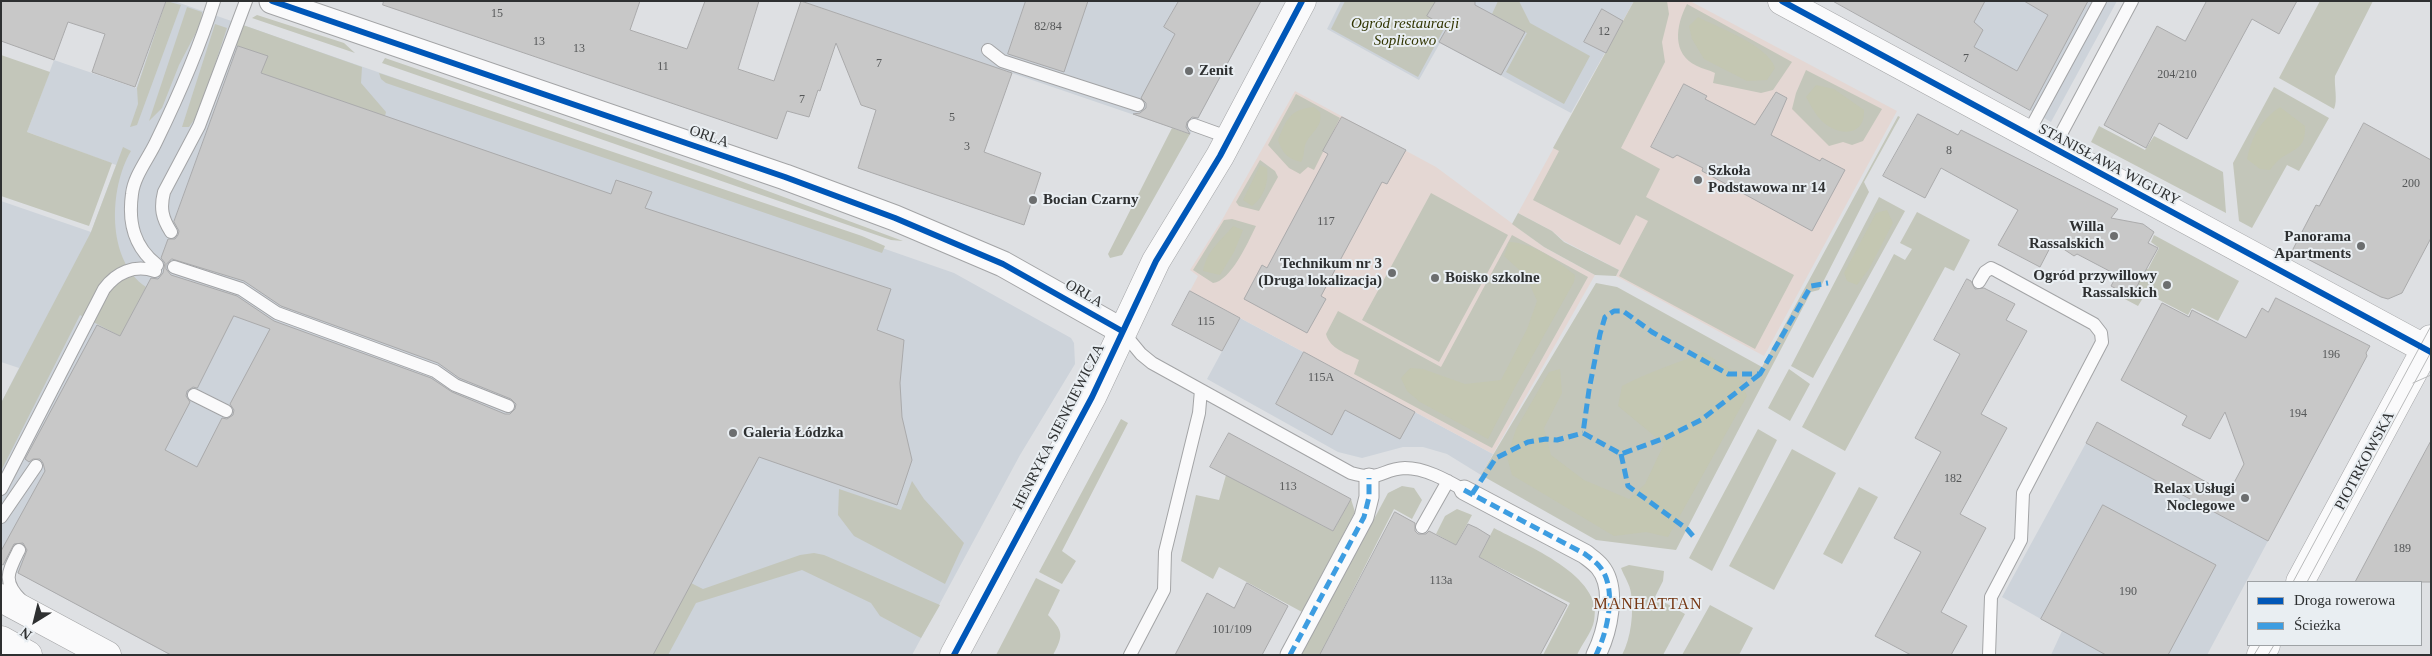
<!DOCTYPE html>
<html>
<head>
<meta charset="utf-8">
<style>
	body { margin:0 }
	#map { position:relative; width:2432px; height:656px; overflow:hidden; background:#dee0e3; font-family:Georgia,serif }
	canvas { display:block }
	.frame { position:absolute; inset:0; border:2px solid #2e3031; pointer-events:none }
	.legend { position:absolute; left:2247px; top:581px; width:175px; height:65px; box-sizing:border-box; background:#e9eef2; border:1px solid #9ea2a5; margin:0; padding:6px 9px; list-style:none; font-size:15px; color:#2e3031 }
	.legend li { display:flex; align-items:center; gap:10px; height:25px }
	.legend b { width:25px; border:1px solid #9ea2a5 }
	.north { position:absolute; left:10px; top:596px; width:50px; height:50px; -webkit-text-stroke:4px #e9eef2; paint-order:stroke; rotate:216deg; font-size:14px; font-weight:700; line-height:20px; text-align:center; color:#2e3031 }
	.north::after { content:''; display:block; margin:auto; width:18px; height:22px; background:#2e3031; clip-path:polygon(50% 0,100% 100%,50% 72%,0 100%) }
</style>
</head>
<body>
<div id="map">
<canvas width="2432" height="656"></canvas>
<div class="frame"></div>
<ul class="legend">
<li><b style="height:6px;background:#0057b8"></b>Droga rowerowa</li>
<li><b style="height:6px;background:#3d9de1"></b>Ścieżka</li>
</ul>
<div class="north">N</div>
</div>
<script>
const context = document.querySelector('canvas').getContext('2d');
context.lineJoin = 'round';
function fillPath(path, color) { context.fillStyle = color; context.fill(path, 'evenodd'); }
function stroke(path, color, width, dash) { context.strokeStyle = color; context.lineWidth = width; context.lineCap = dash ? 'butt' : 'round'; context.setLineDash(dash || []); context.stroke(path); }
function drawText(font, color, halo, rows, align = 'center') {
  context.font = font + ' Georgia,serif'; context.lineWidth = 4; context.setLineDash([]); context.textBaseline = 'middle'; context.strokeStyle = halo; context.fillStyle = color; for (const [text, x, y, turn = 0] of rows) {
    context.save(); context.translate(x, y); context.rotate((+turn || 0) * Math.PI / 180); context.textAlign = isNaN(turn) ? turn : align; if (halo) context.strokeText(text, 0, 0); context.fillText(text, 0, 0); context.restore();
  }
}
fillPath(new Path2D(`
	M166 1H174L954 273 1071 338 1074 343 1075 364 1020 455 912 655H170L1 564V403L19 368 1 362V201L91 232 116 165 27 132 54 60 136 88Z
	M801 1H1261L1190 134Z
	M1341 1H1634L1571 113 1440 43 1419 80 1327 29Z
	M1903 1H2117L2051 122 1887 30Z
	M1240 318 1493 454 1481 475 1447 454 1423 447H1403L1362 458 1338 452 1207 379Z
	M2086 443 2268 541 2207 655H2051L2062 631 2002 597Z`), '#cdd3da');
fillPath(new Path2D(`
	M1634 1H1690L1897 111 1764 356 1616 276 1619 270 1564 241 1552 231 1518 213Z
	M1295 91 1436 167 1544 247 1595 275 1493 454 1190 291 1198 276 1190 270 1222 220Z`), '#e4d7d3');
fillPath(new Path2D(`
	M166 1 181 5 137 125 130 127 138 104 137 88Z
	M1345 1H1459L1418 77 1331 29Z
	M1498 1H1519L1530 23 1590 56 1564 104 1506 72 1527 33 1492 14Z
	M1634 1H1667L1669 14 1662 42 1665 62 1621 148 1660 169 1646 197 1794 275 1755 349 1619 276 1648 221 1636 215 1620 245 1533 200 1559 151 1553 148Z
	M2320 1H2373L2335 76C2334 86 2338 100 2334 109L2279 78Z
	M1687 4 1792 62 1773 90 1761 93 1713 83 1715 73C1709 70 1703 69 1697 66 1671 54 1676 25 1687 4Z
	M187 7 202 12 201 23 179 65 162 108 149 121Z
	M257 15 344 43 355 53 252 18Z
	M215 24 227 28 199 113 189 127H182Z
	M243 25 362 67 361 83 386 112 385 116 261 73 267 56 235 45Z
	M1 55 50 72 27 132 112 163 89 226 1 196Z
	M385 58 708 169 903 241 891 240 382 63Z
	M1806 70 1882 109 1863 141 1852 145 1843 142 1829 146 1792 109 1796 93Z
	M379 73 862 236 885 246 882 253 386 83 381 79Z
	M2274 87 2329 118 2299 171 2287 165 2252 228 2239 221 2233 163Z
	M1296 94 1340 118 1314 170 1308 167 1300 174 1289 168 1268 145Z
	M1898 116 1900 117 1864 182 1869 192 1819 290 1811 292C1766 378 1720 464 1676 550L1596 540 1481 475 1596 283 1617 287 1762 367Z
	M2099 126 2145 150 2154 136 2223 172 2226 213 2091 142Z
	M1172 128 1190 134 1122 255 1110 258 1108 254Z
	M123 147 131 151C109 188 106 260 146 287L120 336 80 315 1 471V403L91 232Z
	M1260 160 1275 171 1278 177 1259 211 1239 206 1236 202Z
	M1431 193 1508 235 1439 362 1362 320Z
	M1879 197 1905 211 1813 378 1791 366Z
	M1917 212 1970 240 1954 271 1945 267 1845 451 1802 427 1894 254 1905 260 1912 249 1900 243Z
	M1518 213 1552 231 1564 242 1619 270 1616 276 1595 275 1544 247 1512 224Z
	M1232 219 1256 226C1248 242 1231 281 1213 283L1193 270 1224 220Z
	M1512 235 1588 277 1492 448 1354 374 1359 360C1346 353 1330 349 1326 334L1338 311 1441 367Z
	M2154 235 2239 281 2218 321 2192 308 2188 315 2146 293 2138 306 2121 297 2138 264 2148 269 2159 248 2151 242Z
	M1789 369 1810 384 1790 421 1768 408Z
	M1121 419 1128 423 1062 551 1076 561 1062 584 1039 572Z
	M1758 429 1777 440 1712 571 1689 558Z
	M1792 449 1836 473 1774 590 1729 566Z
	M1226 475 1333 531 1351 499 1355 512 1302 612 1219 567 1213 579 1181 561 1196 495 1219 500Z
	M912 481 924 499 964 543 945 584 854 536 838 515 839 489 901 510Z
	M1402 486 1414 488 1422 500 1412 519 1394 509 1320 655H1301L1388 493Z
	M1859 487 1878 497 1842 564 1823 554Z
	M1457 509 1472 515 1456 545 1436 534 1445 516Z
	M1494 528C1525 545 1605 576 1594 621 1592 632 1582 644 1577 655H1543L1570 603 1479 557Z
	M814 553 824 555 940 605 921 638 880 616 871 603 802 570 696 603 668 655H653L691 583 703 589 800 555Z
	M1629 565 1664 571 1663 581 1655 597 1685 614 1663 655H1622C1631 638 1634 612 1631 593 1630 585 1624 576 1621 568Z
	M1036 578 1060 590 1048 615C1063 631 1064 635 1053 655H996Z
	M1710 605 1753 628 1739 655H1682Z`), '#c3c6ba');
fillPath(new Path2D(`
	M1698 17C1719 28 1768 45 1775 68L1767 80 1747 81 1704 59 1692 39 1689 26Z
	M1816 85 1834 89 1864 110C1865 140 1833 135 1819 118 1814 112 1810 104 1806 97Z
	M1314 107 1320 112C1323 127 1312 131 1306 143 1303 149 1305 156 1301 162 1287 158 1283 154 1278 140 1286 120 1290 109 1314 107Z
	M2280 107 2305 126C2306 148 2296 148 2281 158 2277 161 2273 166 2270 170L2260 169 2247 159C2252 136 2261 120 2280 107Z
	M1260 165 1267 168C1269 182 1264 197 1252 206L1243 200Z
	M1887 210 1893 223 1869 269 1857 285 1847 281 1844 273 1876 213Z
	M1233 226 1243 230 1234 252 1220 275 1203 271C1207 250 1220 242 1233 226Z
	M1509 242C1534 243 1556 260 1575 275L1574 282 1515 387 1488 439 1420 402 1407 391 1401 378 1410 368 1423 369 1465 384 1501 380 1527 329 1537 301 1526 276 1504 256Z
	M1703 352 1738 374 1747 396 1668 537 1646 532 1614 536 1512 475 1507 457 1516 429 1549 372 1560 369 1562 393 1544 428 1551 455 1584 480 1629 499 1645 484 1664 444 1618 406 1622 386C1648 372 1676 364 1703 352Z`), '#c4c7b2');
const building = new Path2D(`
	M1 1H166L135 87 92 72 105 34 68 22 54 60 1 41Z
	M384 1H640L630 30 687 49 705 1H759L738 69 774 81 801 1 1012 73 984 152 1041 173 1024 225 858 168 876 110 861 105 836 43 820 91 818 90 809 117 787 111 777 139 383 5Z
	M1026 1H1088L1064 72 1008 54Z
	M1179 1H1261L1198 118 1192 117 1187 122 1186 127 1190 134 1133 114 1140 113 1146 108V103L1141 98 1175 34 1164 27Z
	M1436 1H1475V5L1525 32 1501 75 1439 42 1447 28 1427 16Z
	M1833 1H1985L1974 22 1983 30 1974 47 2017 71 2048 15 2024 1H2088L2030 110Z
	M2207 1H2297L2279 34 2252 19 2187 139 2159 123 2146 148 2104 125 2157 26 2185 41Z
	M1602 9 1623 21 1606 53 1584 42Z
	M238 46 268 56 261 73 611 194 616 180 652 192 645 208 891 289 877 330 904 340 900 383 902 417 912 460 897 505 759 457 653 655H171L18 573 27 550 23 543 14 544 3 565 1 564V551L45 471 43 463 40 459H33L29 462 25 459 97 325 120 336 151 278 158 279 163 273 165 263 161 258 168 239H175L178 235 179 231 174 222ZM172 259 244 281 281 306 438 363 459 378 511 399 516 404 515 409 510 414H505L452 392 431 378 274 321 237 296 171 275 166 269V265ZM234 316 270 329 230 404 234 410 233 415 227 419 222 418 197 467 165 450 190 402 186 396 187 391 193 387 197 388Z
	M1684 84 1707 96 1705 99 1755 125 1776 92 1787 98 1771 135 1820 161 1822 158 1845 170 1812 231 1702 171 1703 168 1677 155 1673 158 1651 147Z
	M1918 114 1958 135 1961 130 2118 209 2111 218 2143 224 2154 232 2148 243 2158 248 2131 297 2111 286 2117 275 2077 254 2074 256 2053 242 2040 267 1998 245 2018 210 1941 168 1925 198 1883 176Z
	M1342 117 1406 150 1387 184 1382 182 1321 296 1326 299 1307 333 1244 299 1262 265 1267 268 1328 154 1323 151Z
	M2364 123 2431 160V238L2402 293 2388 299 2381 297 2292 251 2316 205 2319 206Z
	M1967 279 1971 281 1975 289 1984 288 2015 304 2006 320 2027 331 1981 414 2007 428 1960 514 1986 528 1941 612 1967 626 1951 655H1911L1875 636 1921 552 1894 538 1941 452 1915 438 1960 354 1934 340Z
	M1190 291 1240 318 1222 351 1172 325Z
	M2276 298 2370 346 2366 353 2367 356 2268 541 2086 443 2097 422 2228 494 2244 464 2225 412 2210 439 2182 425 2187 416 2121 380 2162 303 2189 317 2192 310 2246 338 2262 308 2268 312Z
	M1304 352 1415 412 1400 439 1345 410 1332 435 1276 404Z
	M1229 433 1351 499 1333 531 1210 467Z
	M2431 441V582H2355L2387 522Z
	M2103 505 2216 565 2168 655H2106L2041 619Z
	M1395 512 1415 523V531L1418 534H1426L1429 531 1456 545 1468 524 1477 528 1490 536 1479 557 1567 605 1540 655H1320Z
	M1247 583 1288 606 1262 655H1175L1207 593 1234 608Z`);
fillPath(building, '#c8c8c8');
stroke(building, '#aaaaab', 1);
const service = new Path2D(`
	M988 50 1002 61 1138 105
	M1194 125 1230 138
	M2027 135 2100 1
	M2053 149 2132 1
	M171 232C162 218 160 208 164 192L199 126 246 1
	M157 265C134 247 128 223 132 194 134 176 148 159 156 142 178 97 199 49 214 1
	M174 267 241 289 277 313 435 371 455 385 508 406
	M1979 282 1985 272 1991 268 1997 271 2094 324 2101 333 2102 342 2023 493 2021 540 1991 597 1989 655
	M1122 331 1141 354 1152 363 1351 473C1383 482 1380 469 1405 468 1425 468 1446 480 1464 490
	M194 395 226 411
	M1 489 104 289C116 273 134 264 155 271
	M1 517 36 466
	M1422 527 1448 481
	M19 550C8 572 2 581 21 600
	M1130 655 1164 590 1165 552 1199 413 1201 390`);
const pedestrian = new Path2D(`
	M1464 490 1585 554C1590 558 1596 562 1600 567 1618 589 1607 633 1596 655
	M1290 655 1364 517 1369 497V478`);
const minor = new Path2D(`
	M272 1 785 177 895 218 1003 264 1122 331`);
const tertiary = new Path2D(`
	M1782 1 2431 352
	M2300 582 2431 339
	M954 655 1092 397 1156 261 1220 156 1302 1
	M2261 655 2266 645`);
const secondary = new Path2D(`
	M1 598 107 655
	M1 640 28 655`);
stroke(service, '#a3a4a6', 14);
stroke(pedestrian, '#a3a4a6', 21);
stroke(minor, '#a3a4a6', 27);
stroke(tertiary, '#a3a4a6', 29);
stroke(secondary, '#a3a4a6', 29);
stroke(service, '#fafafb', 12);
stroke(pedestrian, '#fafafb', 19);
stroke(minor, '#fafafb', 25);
stroke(tertiary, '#fafafb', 28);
stroke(secondary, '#fafafb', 28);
stroke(new Path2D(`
	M2413 383 2431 375
	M2293 582 2431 326
	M2307 582 2431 352
	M2254 655 2260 645
	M2268 655 2274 645`), '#b9babb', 1);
stroke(new Path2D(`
	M1760 374 1701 420 1665 438 1621 454 1583 433 1589 390 1600 334 1605 317 1614 311H1623L1652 332 1728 374H1760L1811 286 1828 283
	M1621 454 1628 486 1687 529 1693 536
	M1464 490 1585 554C1590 558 1596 562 1600 567 1618 589 1607 633 1596 655
	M1472 494 1496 458 1528 442 1546 439 1557 440 1583 433
	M1290 655 1364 517 1369 497V478`), '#3d9de1', 5, [10, 5]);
stroke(new Path2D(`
	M272 1 785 177 895 218 1003 264 1122 331
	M1782 1 2431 352
	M954 655 1092 397 1156 261 1220 156 1302 1`), '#0057b8', 6);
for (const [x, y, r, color] of [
	[1189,71,5,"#6c6e6f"],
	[1698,180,5,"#6c6e6f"],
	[1033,200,5,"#6c6e6f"],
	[2114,236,5,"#6c6e6f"],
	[2361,246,5,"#6c6e6f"],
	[1392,273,5,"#6c6e6f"],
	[1435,278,5,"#6c6e6f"],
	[2167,285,5,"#6c6e6f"],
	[733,433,5,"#6c6e6f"],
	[2245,498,5,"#6c6e6f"]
]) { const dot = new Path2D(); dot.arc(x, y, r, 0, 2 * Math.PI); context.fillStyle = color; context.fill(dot); stroke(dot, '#e9eef2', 2); }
drawText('12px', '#555758', null, [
	["15",497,14],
	["82/84",1048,27],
	["12",1604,32],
	["13",539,42],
	["13",579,49],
	["7",1966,59],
	["7",879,64],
	["11",663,67],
	["204/210",2177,75],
	["7",802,100],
	["5",952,118],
	["3",967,147],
	["8",1949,151],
	["200",2411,184],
	["117",1326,222],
	["115",1206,322],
	["196",2331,355],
	["115A",1321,378],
	["194",2298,414],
	["182",1953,479],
	["113",1288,487],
	["189",2402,549],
	["113a",1441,581],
	["190",2128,592],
	["101/109",1232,630]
]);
drawText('italic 15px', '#323603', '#e9eef2', [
	["Ogród restauracji",1405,24],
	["Soplicowo",1405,41]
]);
drawText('bold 15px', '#2e3031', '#e9eef2', [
	["Zenit",1199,71],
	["Szkoła",1708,171],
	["Podstawowa nr 14",1708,188],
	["Bocian Czarny",1043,200],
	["Willa",2104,227,"right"],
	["Rassalskich",2104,244,"right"],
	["Panorama",2351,237,"right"],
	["Apartments",2351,254,"right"],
	["Technikum nr 3",1382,264,"right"],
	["(Druga lokalizacja)",1382,281,"right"],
	["Ogród przywillowy",2157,276,"right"],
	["Rassalskich",2157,293,"right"],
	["Boisko szkolne",1445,278],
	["Galeria Łódzka",743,433],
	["Relax Usługi",2235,489,"right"],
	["Noclegowe",2235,506,"right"]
], 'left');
drawText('15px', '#2e3031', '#e9eef2', [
	["ORLA",709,137,19],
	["STANISŁAWA WIGURY",2109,165,28],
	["ORLA",1084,294,30],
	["HENRYKA SIENKIEWICZA",1059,427,-63],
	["PIOTRKOWSKA",2365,461,-62]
]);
context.letterSpacing = '1px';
drawText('16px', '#763713', '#e9eef2', [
	["MANHATTAN",1648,605]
]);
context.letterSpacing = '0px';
</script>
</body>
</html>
